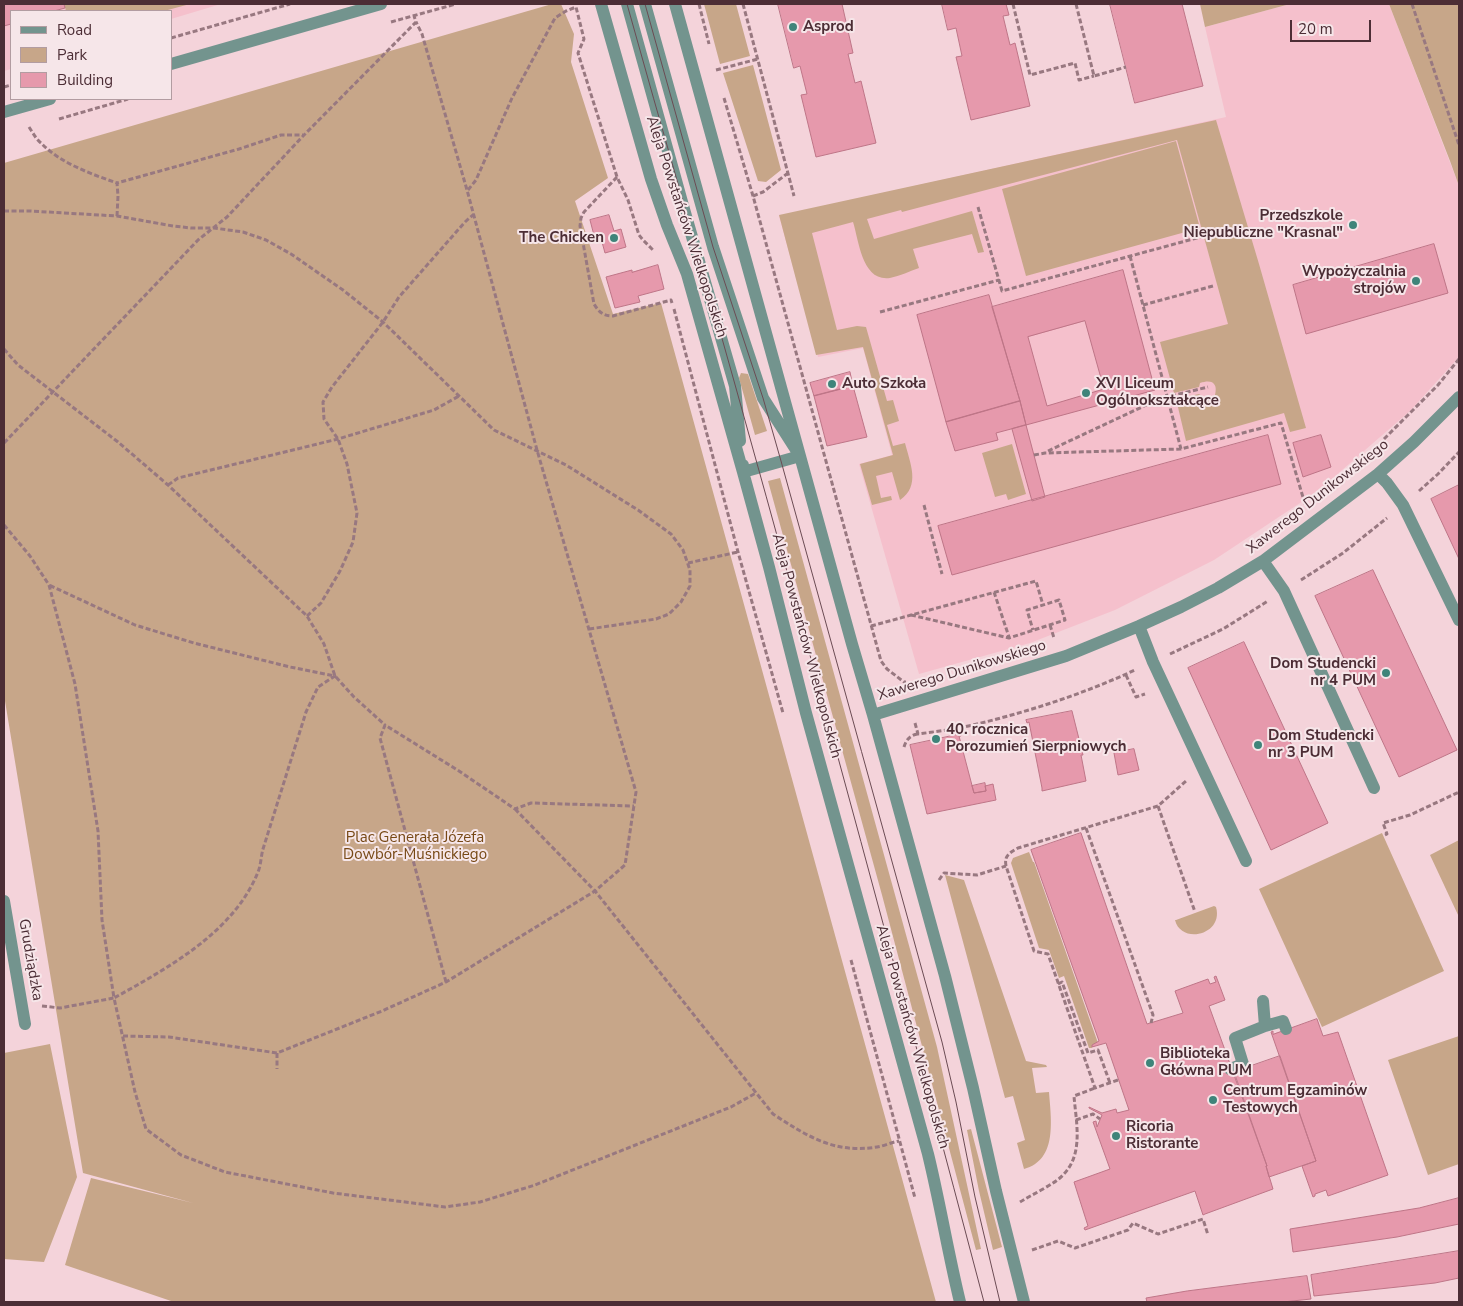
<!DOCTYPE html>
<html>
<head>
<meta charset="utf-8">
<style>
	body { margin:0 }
	#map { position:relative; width:1463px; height:1306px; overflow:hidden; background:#f4d3da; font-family:"Nunito Sans",sans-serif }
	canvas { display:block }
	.frame { position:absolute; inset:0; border:5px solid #4c2d35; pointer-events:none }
	.legend { position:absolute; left:10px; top:10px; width:162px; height:90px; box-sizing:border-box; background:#f6e6e9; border:1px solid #b29ca1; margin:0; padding:6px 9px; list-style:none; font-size:15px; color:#4c2d35 }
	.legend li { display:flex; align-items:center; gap:10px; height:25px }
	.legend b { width:25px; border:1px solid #b29ca1 }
	.scale { position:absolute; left:1290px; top:20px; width:81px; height:22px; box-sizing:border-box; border:2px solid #4c2d35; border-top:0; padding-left:6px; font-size:15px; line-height:18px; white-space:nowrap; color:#4c2d35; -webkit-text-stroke:4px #f6e6e9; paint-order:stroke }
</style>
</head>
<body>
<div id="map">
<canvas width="1463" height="1306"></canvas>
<div class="frame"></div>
<ul class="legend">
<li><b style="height:6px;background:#73948e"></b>Road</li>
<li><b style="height:14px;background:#c7a689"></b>Park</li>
<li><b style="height:14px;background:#e699ac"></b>Building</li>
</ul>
<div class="scale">20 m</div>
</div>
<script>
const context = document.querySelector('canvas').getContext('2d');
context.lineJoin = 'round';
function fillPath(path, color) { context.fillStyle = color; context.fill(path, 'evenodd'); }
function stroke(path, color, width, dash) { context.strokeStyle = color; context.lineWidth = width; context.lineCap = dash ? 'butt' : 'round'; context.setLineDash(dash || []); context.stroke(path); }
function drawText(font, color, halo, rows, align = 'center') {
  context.font = font + ' "Nunito Sans",sans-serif'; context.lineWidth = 4; context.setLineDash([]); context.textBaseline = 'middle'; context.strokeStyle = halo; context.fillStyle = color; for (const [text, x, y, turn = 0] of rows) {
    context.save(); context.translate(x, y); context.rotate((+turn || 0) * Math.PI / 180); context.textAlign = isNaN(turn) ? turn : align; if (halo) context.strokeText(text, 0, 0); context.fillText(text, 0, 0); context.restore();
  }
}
fillPath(new Path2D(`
	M4 4H221L171 19V11H11V69L4 71Z
	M1290 4H1389L1459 186V357L1410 411 1326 484 1300 503 1214 560 1115 610 1030 643 919 674 859 464 892 455 863 348 818 357 779 216 1226 117 1205 27Z`), '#f5c0cc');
fillPath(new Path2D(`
	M64 4H190L164 11H66Z
	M552 4H561L574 34 571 62 608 178 575 201 613 314 661 303 936 1302H174L65 1265 91 1178 193 1203 83 1173 4 695V163Z
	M704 4H736L750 56 720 64Z
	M1200 4H1290L1205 27Z
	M1389 4H1459V186L1450 161Z
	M753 65 781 170 766 182 758 181 723 73Z
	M1216 120 1259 264 1306 428 1290 432 1284 413 1186 441 1176 399 1199 394 1206 399 1215 395C1218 383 1212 379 1200 383L1199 387 1174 393 1160 342 1228 324 1177 140 902 212 901 210 867 219 874 239 972 211 984 252 978 253 972 234 913 249 919 268C910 271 900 276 890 278 862 282 859 241 853 222L812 233 837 330 857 326 866 327 887 401 893 400 899 421 887 425 893 446 905 443C910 463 921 486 900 500L892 472 876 476 881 498 891 496 892 500 872 505 860 464 893 455 863 347 816 355 779 215Z
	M1176 141 1200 228 1026 276 1002 189Z
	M741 373 748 374 767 431 755 435 739 378Z
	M1012 444 1026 494 1008 500 1006 494 995 497 982 453Z
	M780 478 937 1047 981 1249 976 1250 882 895 768 481Z
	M1382 833 1444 971 1322 1027 1259 889Z
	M1459 840V917L1430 855Z
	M1029 852 1033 862H1034L1098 1043 1092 1045V1048H1089L1064 976 1059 978 1049 950 1039 948 1011 863 1013 858Z
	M945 875 964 880 1026 1061 1046 1065 1047 1067 1032 1068 1036 1093 1049 1092C1051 1119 1058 1160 1024 1169L1017 1143 1025 1140 1013 1096 1005 1098Z
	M1214 906 1216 907C1224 935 1181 945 1175 920H1176Z
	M1459 1036V1164L1428 1175 1388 1060Z
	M50 1044 77 1177 44 1262 4 1259V1053Z
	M971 1129 1002 1247 993 1250 979 1191 967 1130Z`), '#c7a689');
const building = new Path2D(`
	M4 4H64L65 8 54 11H11V24L4 26Z
	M778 4H842L853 53 848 54 855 83 861 81 876 143 816 157 801 95 807 94 800 66 794 68Z
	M942 4H1006L1009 15 1003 16 1010 45 1015 43 1030 106 971 120 956 57 962 56 956 28 948 30Z
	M1110 4H1182L1203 86 1135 103Z
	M609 215 614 231 621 229 626 247 605 253 602 242 596 243 590 220Z
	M1434 244 1448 293 1306 334 1293 285Z
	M658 265 664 289 638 296 640 302 615 308 606 277 632 270V272Z
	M1123 270 1155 390 1026 425 1020 401 992 307ZM1085 321 1104 389 1047 406 1028 337Z
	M989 295 1020 401 946 422 917 315Z
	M850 372 853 386 814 396 810 383Z
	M853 386 867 437 827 446 814 396Z
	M1020 401 1026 425 996 433 998 440 955 451 946 422Z
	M1026 425 1045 497 1032 501 1012 429Z
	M1268 435 1281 484 952 575 938 526Z
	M1321 435 1331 467 1303 477 1293 443Z
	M1459 485V559L1431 499Z
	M1373 570 1457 750 1399 777 1315 596Z
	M1244 642 1328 823 1271 850 1188 668Z
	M1072 711 1083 755H1081L1086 781 1042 791V788L1029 722 1027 723 1026 720Z
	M961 734V736H959L974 793 986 791 985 786 993 784 996 800 927 814 910 745Z
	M1134 749 1139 770 1118 775 1114 753Z
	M985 783 986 791 974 793 972 786Z
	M1081 833 1147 1024 1183 1013 1175 991 1208 979 1210 984 1216 982 1214 977 1216 976 1225 1000 1209 1006 1267 1166H1266L1273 1189 1205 1214 1203 1215 1195 1191 1085 1230 1084 1228 1088 1226 1074 1182 1110 1169 1093 1122 1096 1121 1097 1127 1102 1115 1089 1108V1107L1102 1113 1116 1109 1117 1113 1129 1110 1106 1043 1092 1047V1045L1099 1041 1031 850Z
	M1317 1019 1323 1036 1338 1032 1388 1175 1328 1196 1326 1190 1315 1194V1196L1313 1197 1302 1166 1316 1161 1271 1032 1273 1031V1034Z
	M1280 1056 1316 1161 1269 1177 1266 1166H1267L1234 1072Z
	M1459 1198V1224L1397 1237 1293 1252 1290 1229 1419 1208Z
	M1459 1251V1278L1435 1283 1314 1296 1311 1275Z
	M1307 1276 1311 1299 1283 1302H1147L1146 1298 1187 1291Z`);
fillPath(building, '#e699ac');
stroke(building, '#be7587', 1);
stroke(new Path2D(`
	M699 4 709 44
	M743 4 794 196
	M1013 4 1030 75 1075 63 1079 80 1094 76
	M1076 4 1094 76 1126 67
	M1412 4 1459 145
	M391 22 456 4
	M171 38 290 4
	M716 70 758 59
	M4 87 11 85
	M724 98 753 196 881 661 887 669 904 682H906
	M59 119 128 99
	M29 127C33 133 36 139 41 143 60 163 91 174 117 183
	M617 177 584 212 581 218 580 226 594 304C599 312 603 316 613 316L671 300 672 303
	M468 190 476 180 512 98 555 18 566 11 576 7 584 39 578 53 617 177 628 200 639 235 643 240 654 251
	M753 196 763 192 788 173
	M978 207 1002 291 1204 236
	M4 211H30L117 216 173 226 191 228H214L243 232 266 240 291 254 343 290 383 322 494 430 566 465 638 510 671 534 683 550 690 570V586L681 602 669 614 656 619 589 629
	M117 216 118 196 117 183 239 149 281 135H303
	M1130 256 1181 449
	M1143 305 1213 286
	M674 309 738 552 783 713
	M880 312 999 280
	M4 349 18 365 118 442 168 485 307 616 324 644 335 676 354 697 385 725
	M1384 439 1438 385 1459 359
	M4 443 198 240 227 217 304 135 416 22 414 16
	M1048 451 1159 399 1208 387
	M1034 455 1045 453 1181 449 1281 423 1305 504
	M168 485 178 478 338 439 434 410 459 396
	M1419 491 1438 474 1459 452
	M924 505 942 574
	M4 525 30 556 49 585 75 684 98 831 102 920 114 998C168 968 234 932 258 872 261 865 261 856 263 849L306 712 318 687 335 676 290 667 194 643 135 625 49 585
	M688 563 738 552
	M1301 580 1343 553 1387 518
	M994 592 1009 637
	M911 615 1009 638 1065 620 1059 600 1027 610 1033 630
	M307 616 321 603 340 571 353 542 357 513 347 464 338 439 324 419 323 402 332 387 383 322 399 297 465 222 474 214
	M1050 625 1054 638
	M871 626 1036 581 1043 605
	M1170 654 1223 629 1268 601
	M1126 675 1136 697 1145 694
	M915 723 918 734C933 732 949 730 964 727 1022 714 1081 695 1135 670
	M904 747C906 740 910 735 918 734
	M1158 806 1195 912
	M515 809 595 891 773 1114C807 1136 834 1154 877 1147 884 1146 892 1142 899 1141
	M1086 828 1153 1015 1151 1023
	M1385 835 1387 834 1383 823 1410 815 1459 792
	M939 880 944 873 977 875 1006 866
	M851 960 915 1198
	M446 982 380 738 385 725 459 771 515 809 531 803 634 806
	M1058 984 1062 982 1088 1053 1098 1050 1110 1083
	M42 1006 60 1008 114 998 135 1092 146 1129 181 1155 225 1172 333 1193 445 1207 480 1202 535 1185 731 1107 756 1093
	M123 1036 169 1037 277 1053 382 1011 446 982 595 891 625 865 636 792 537 450 467 190 422 34 416 22
	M277 1053V1069
	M1118 1080 1095 1088 1048 954 1034 951 1006 866C1004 856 1009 853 1018 848L1158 806 1186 781
	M1076 1120 1093 1114 1100 1119
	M1020 1202C1031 1195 1055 1184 1063 1175 1084 1154 1076 1122 1074 1096L1095 1088
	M1032 1250 1058 1241 1075 1248 1128 1230 1133 1223 1158 1234 1203 1219 1208 1235`), '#987880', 3, [5, 2.5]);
stroke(new Path2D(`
	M601 4 651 179 667 225 687 274 743 472 769 567 806 713 928 1154C940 1203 948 1253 960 1302
	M627 4 684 209 735 386 740 441
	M645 4 713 247 760 389 763 398 800 456 743 472V465
	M675 4 852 644 873 715 945 976 973 1088 996 1191 1024 1302
	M171 64 381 4
	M4 112 50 99
	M1378 474 1387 483 1403 505 1459 620
	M1263 561 1284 591 1374 788
	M1139 626 1153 662 1246 861
	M873 715 1066 656 1139 626 1181 607 1218 588 1263 561 1378 474 1414 442 1459 397
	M4 901 25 1024
	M1263 1001 1265 1026
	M1230 1069 1243 1064 1235 1038 1265 1026 1283 1021 1286 1029`), '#73948e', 12);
stroke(new Path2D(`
	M627 4C662 130 699 255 734 381 820 688 903 995 984 1302
	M645 4 713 247 763 398 781 461 942 1042 956 1102 975 1197 1000 1302`), '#6b4b53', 1);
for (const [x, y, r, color] of [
	[793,27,5,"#3f847a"],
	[1353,225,5,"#3f847a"],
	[614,238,5,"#3f847a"],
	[1416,281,5,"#3f847a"],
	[832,384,5,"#3f847a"],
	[1086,393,5,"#3f847a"],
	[1386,673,5,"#3f847a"],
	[936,739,5,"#3f847a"],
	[1258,745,5,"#3f847a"],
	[1150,1063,5,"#3f847a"],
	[1213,1100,5,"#3f847a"],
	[1116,1136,5,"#3f847a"]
]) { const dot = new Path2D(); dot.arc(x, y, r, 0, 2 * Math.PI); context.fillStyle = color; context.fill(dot); stroke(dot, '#f6e6e9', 2); }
drawText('bold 15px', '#4c2d35', '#f6e6e9', [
	["Asprod",803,27],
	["Przedszkole",1343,216,"right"],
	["Niepubliczne \"Krasnal\"",1343,233,"right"],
	["The Chicken",604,238,"right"],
	["Wypożyczalnia",1406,272,"right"],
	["strojów",1406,289,"right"],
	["Auto Szkoła",842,384],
	["XVI Liceum",1096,384],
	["Ogólnokształcące",1096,401],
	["Dom Studencki",1376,664,"right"],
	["nr 4 PUM",1376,681,"right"],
	["40. rocznica",946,730],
	["Porozumień Sierpniowych",946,747],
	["Dom Studencki",1268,736],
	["nr 3 PUM",1268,753],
	["Biblioteka",1160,1054],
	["Główna PUM",1160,1071],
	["Centrum Egzaminów",1223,1091],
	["Testowych",1223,1108],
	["Ricoria",1126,1127],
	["Ristorante",1126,1144]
], 'left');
drawText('15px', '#4c2d35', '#f6e6e9', [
	["Aleja Powstańców Wielkopolskich",686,227,72],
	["Xawerego Dunikowskiego",1318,497,-38],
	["Aleja Powstańców Wielkopolskich",806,646,75],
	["Xawerego Dunikowskiego",962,671,-17],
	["Grudziądzka",30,960,80],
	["Aleja Powstańców Wielkopolskich",912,1037,74]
]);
drawText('15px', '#774815', '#f6e6e9', [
	["Plac Generała Józefa",415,838],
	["Dowbór-Muśnickiego",415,855]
]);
</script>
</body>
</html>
